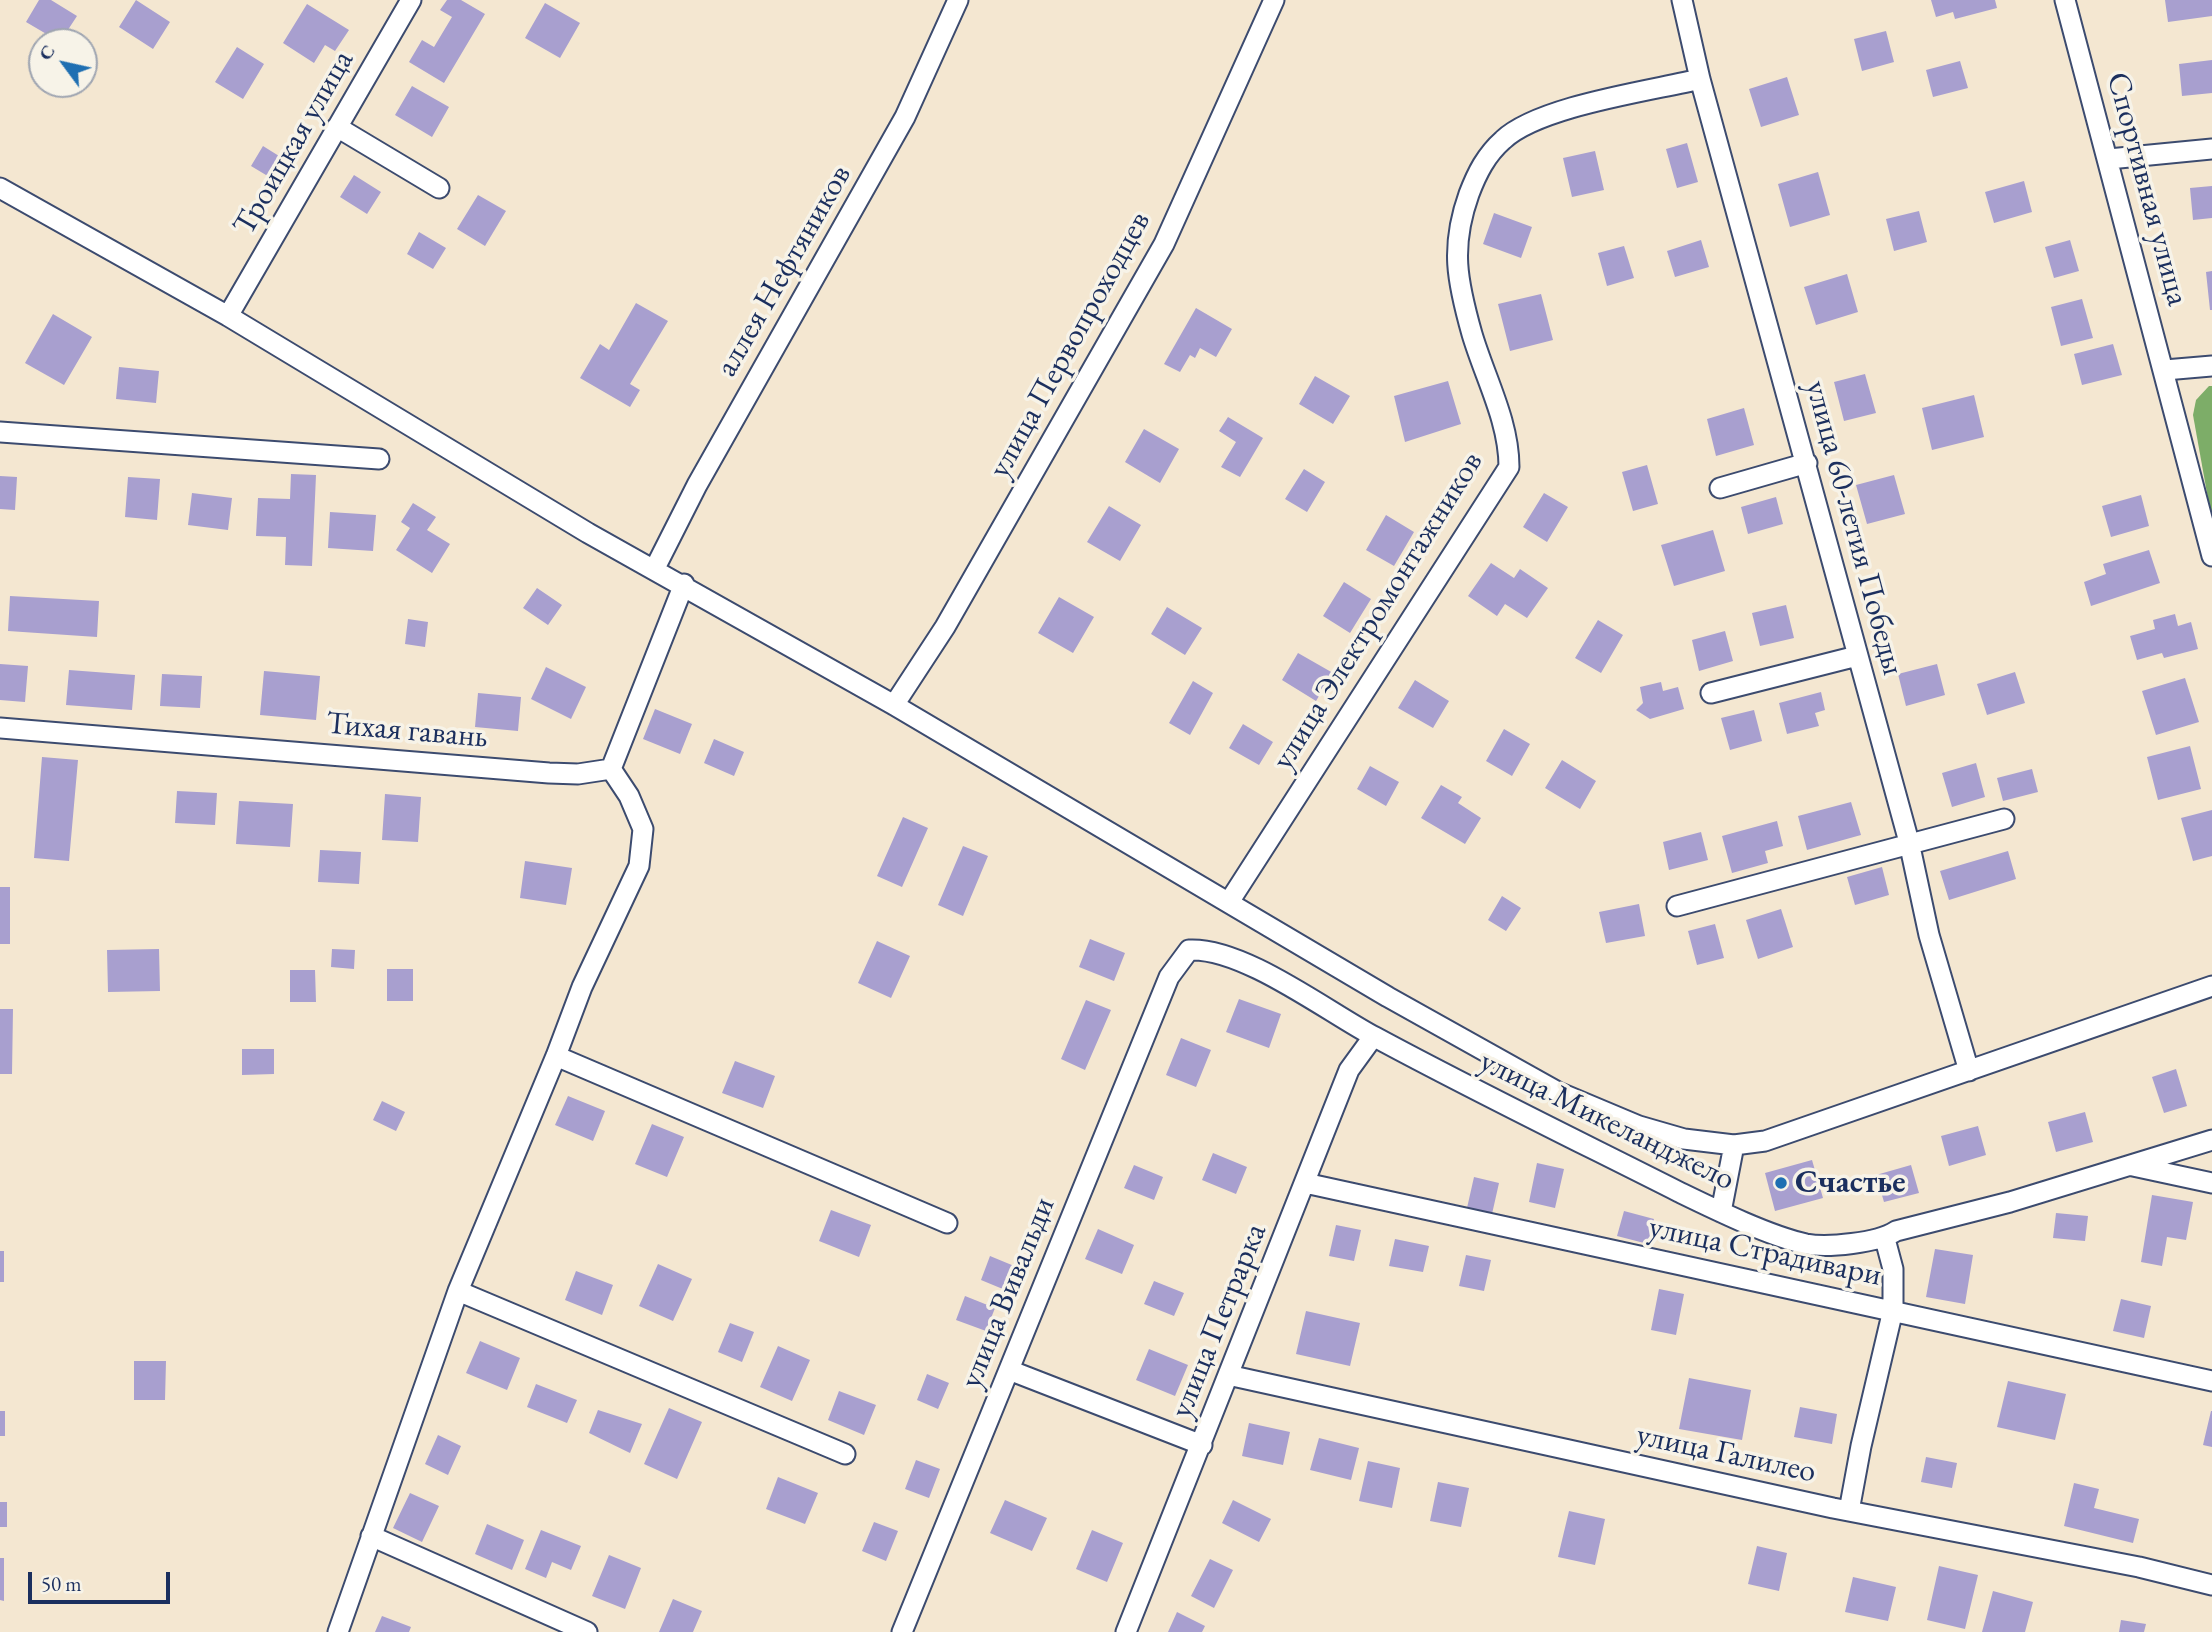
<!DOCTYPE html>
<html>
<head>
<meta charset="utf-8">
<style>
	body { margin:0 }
	#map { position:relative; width:2212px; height:1632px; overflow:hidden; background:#f4e7d1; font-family:"EB Garamond",serif }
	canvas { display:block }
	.north { position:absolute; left:28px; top:28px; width:70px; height:70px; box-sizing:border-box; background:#f7f3e8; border:2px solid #9fa5b1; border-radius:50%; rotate:303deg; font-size:19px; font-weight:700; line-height:28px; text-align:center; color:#1b2f5e }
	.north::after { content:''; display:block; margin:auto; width:24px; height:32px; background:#1f6fb2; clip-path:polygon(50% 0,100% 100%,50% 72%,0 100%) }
	.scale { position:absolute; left:28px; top:1572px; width:142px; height:32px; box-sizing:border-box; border:4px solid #1b2f5e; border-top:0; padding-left:9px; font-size:21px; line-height:24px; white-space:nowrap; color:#1b2f5e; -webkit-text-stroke:5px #f7f3e8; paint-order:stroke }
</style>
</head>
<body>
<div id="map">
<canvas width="2212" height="1632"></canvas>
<div class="north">С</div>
<div class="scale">50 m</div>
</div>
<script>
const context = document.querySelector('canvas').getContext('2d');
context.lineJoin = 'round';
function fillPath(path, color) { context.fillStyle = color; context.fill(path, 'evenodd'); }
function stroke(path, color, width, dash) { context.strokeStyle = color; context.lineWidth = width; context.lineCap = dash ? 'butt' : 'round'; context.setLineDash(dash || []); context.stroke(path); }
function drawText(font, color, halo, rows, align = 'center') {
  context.font = font + ' "EB Garamond",serif'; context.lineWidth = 7; context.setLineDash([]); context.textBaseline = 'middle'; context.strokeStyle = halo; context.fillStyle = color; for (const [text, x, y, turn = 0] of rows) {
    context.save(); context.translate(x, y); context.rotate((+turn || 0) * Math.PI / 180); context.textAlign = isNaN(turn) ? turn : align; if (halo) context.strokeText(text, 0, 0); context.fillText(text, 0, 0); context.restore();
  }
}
fillPath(new Path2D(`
	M2209 386H2212V521L2193 415 2196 400Z`), '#7dad68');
fillPath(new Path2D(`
	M39 0H51L77 16 60 42 26 22Z
	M136 0 170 22 153 49 119 27Z
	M447 0H461L485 14 444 83 409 62 422 40 434 47 452 17 440 10Z
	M1931 0H1995L1997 8 1955 19 1953 12 1936 17Z
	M2165 0H2212V16L2168 22Z
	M545 3 580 23 560 58 525 38Z
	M307 4 349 30 335 51 325 45 314 63 283 43Z
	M1886 31 1894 62 1862 71 1854 39Z
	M237 47 264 64 243 99 215 82Z
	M2212 60V93L2182 96 2179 64Z
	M1960 61 1968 88 1933 97 1926 70Z
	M1787 77 1799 115 1761 127 1749 89Z
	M412 86 449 107 432 137 395 115Z
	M1687 143 1698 182 1677 188 1666 149Z
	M263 146 287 161 276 181 251 166Z
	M1595 151 1604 190 1572 197 1563 158Z
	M1818 172 1830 215 1790 227 1778 184Z
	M354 175 381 192 367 214 340 197Z
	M2024 181 2032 212 1994 223 1985 192Z
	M2212 186V218L2193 220 2190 188Z
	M478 195 506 211 485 246 457 229Z
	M1919 211 1927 242 1894 251 1886 219Z
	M1494 213 1532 227 1521 258 1483 244Z
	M419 232 446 248 433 269 407 254Z
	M1701 240 1709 267 1675 277 1667 251Z
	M2070 240 2079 271 2054 278 2045 247Z
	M1624 246 1634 278 1607 286 1598 253Z
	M2212 271V310H2210L2206 272Z
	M1847 274 1858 312 1816 325 1804 287Z
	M1541 294 1553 340 1510 351 1498 304Z
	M2082 299 2093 338 2061 346 2051 307Z
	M636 303 668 321 630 384 640 390 630 407 580 378 600 344 609 350Z
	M1196 308 1232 329 1216 357 1200 348 1195 358 1190 355 1180 372 1164 364Z
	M53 314 92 337 64 385 25 363Z
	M2113 344 2122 375 2082 385 2074 354Z
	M119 367 159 371 156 403 116 399Z
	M1865 374 1876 413 1844 421 1834 382Z
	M1315 376 1350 396 1333 424 1299 404Z
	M1448 381 1461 424 1405 442 1394 396Z
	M1974 395 1984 437 1932 450 1922 408Z
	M1744 408 1754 445 1716 456 1707 419Z
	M1228 417 1263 438 1240 477 1221 467 1236 442 1219 431Z
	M1144 429 1179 449 1160 483 1125 462Z
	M1647 465 1658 504 1633 511 1622 472Z
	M1304 469 1325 482 1307 512 1285 499Z
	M291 474 316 475 312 566 285 565 286 537 256 536 258 498 290 499Z
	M1894 475 1905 514 1867 524 1856 485Z
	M0 476 17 477 15 510 0 509Z
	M128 477 160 479 157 520 125 517Z
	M192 493 232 498 228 530 188 525Z
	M1544 493 1568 507 1547 542 1523 527Z
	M2141 495 2149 526 2111 537 2102 506Z
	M1776 497 1783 524 1748 534 1741 507Z
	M413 503 436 517 427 530 450 544 432 573 396 550 410 528 401 522Z
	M1109 506 1141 525 1120 561 1087 542Z
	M330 512 376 515 373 551 328 548Z
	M1386 515 1414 532 1394 566 1366 550Z
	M1713 530 1725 571 1674 586 1661 545Z
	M2149 550 2160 583 2091 606 2084 582 2106 574 2103 564Z
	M1491 563 1514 578 1520 569 1548 588 1527 618 1505 604 1497 616 1468 596Z
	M1344 582 1371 599 1350 633 1323 616Z
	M537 588 562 605 548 625 523 608Z
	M10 596 99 601 97 637 8 631Z
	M1059 597 1094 617 1073 653 1038 633Z
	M1786 605 1794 638 1760 646 1752 613Z
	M1167 607 1202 628 1185 655 1151 634Z
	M2175 614 2178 626 2191 622 2198 649 2164 658 2162 653 2137 660 2130 636 2155 629 2153 620Z
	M408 619 428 622 425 647 405 644Z
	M1598 620 1623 635 1601 673 1575 658Z
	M1725 631 1733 661 1699 671 1692 640Z
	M1298 653 1333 673 1316 701 1282 680Z
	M0 664 28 666 25 702 0 700Z
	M1937 664 1945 695 1906 706 1898 674Z
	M546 667 586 687 571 719 531 699Z
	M69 670 135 675 132 710 66 705Z
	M264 671 320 676 316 720 260 715Z
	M2015 672 2025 703 1987 715 1977 684Z
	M162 674 202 676 200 708 160 706Z
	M2185 678 2199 722 2156 735 2142 691Z
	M1415 680 1449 701 1433 728 1398 708Z
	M1193 681 1213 693 1190 735 1169 723Z
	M1661 682 1663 691 1678 687 1684 709 1650 719 1636 710 1643 703 1640 687Z
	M1821 692 1825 710 1815 713 1819 726 1787 734 1779 703Z
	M478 693 521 697 518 731 475 727Z
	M655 709 692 724 680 754 643 739Z
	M1754 710 1762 741 1730 750 1721 718Z
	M1243 724 1273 742 1259 765 1229 748Z
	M1504 729 1530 744 1512 776 1486 761Z
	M714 739 744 752 734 776 704 763Z
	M2190 746 2201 789 2158 800 2147 757Z
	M42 757 78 760 69 861 34 858Z
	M1562 760 1596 781 1580 809 1545 788Z
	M1976 763 1985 797 1952 807 1942 773Z
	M1370 766 1399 782 1386 806 1357 789Z
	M2032 769 2038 792 2003 801 1997 778Z
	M1441 785 1462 797 1458 803 1481 818 1465 844 1421 818Z
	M177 791 217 793 215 825 175 823Z
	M385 794 421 797 418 842 382 840Z
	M239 801 293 804 290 847 236 844Z
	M1851 802 1861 835 1807 850 1798 816Z
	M2212 810V856L2193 861 2181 818Z
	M903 817 928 828 902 887 877 876Z
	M1777 821 1783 846 1765 851 1768 863 1732 873 1722 836Z
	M1701 832 1708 860 1669 870 1663 842Z
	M963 846 988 856 963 916 938 905Z
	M320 850 361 852 359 884 318 882Z
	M2008 851 2016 879 1949 900 1940 871Z
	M525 861 572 868 566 905 520 898Z
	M1882 867 1889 895 1855 905 1847 877Z
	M0 887H10V944H0Z
	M1502 896 1521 908 1506 931 1488 920Z
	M1639 904 1645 936 1606 943 1599 912Z
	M1781 909 1793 947 1758 959 1746 920Z
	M1715 924 1724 958 1697 965 1688 931Z
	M1090 939 1125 953 1114 981 1079 967Z
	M877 941 910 956 891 998 858 983Z
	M159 949 160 991 108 992 107 950Z
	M332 949 355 950 354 969 331 967Z
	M387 969H413V1001H387Z
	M290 970H315L316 1002H290Z
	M1239 999 1281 1014 1269 1048 1226 1032Z
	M1086 1000 1111 1010 1085 1070 1061 1059Z
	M0 1009H13L12 1074H0Z
	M1181 1038 1211 1050 1196 1087 1166 1075Z
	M242 1049H274V1074L242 1075Z
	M735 1061 775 1076 763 1108 722 1093Z
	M2176 1069 2187 1106 2164 1113 2152 1077Z
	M568 1096 605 1111 593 1141 555 1125Z
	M382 1101 405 1112 396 1131 373 1120Z
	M2085 1112 2093 1142 2056 1152 2048 1122Z
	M652 1124 684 1137 667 1177 635 1164Z
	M1978 1126 1986 1155 1949 1166 1941 1136Z
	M1213 1153 1247 1167 1236 1194 1202 1180Z
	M1812 1160 1823 1198 1775 1211 1765 1173Z
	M1537 1163 1564 1169 1555 1208 1529 1202Z
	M1134 1165 1163 1177 1154 1200 1124 1188Z
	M1911 1165 1919 1193 1884 1202 1876 1175Z
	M1474 1177 1499 1183 1492 1214 1467 1208Z
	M2152 1195 2193 1202 2186 1240 2167 1237 2162 1266 2141 1262Z
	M831 1210 871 1225 859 1257 819 1241Z
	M1624 1211 1654 1219 1648 1244 1617 1236Z
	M2056 1213 2088 1216 2085 1241 2053 1238Z
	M1336 1225 1361 1230 1354 1261 1329 1256Z
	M1098 1229 1134 1245 1122 1274 1085 1259Z
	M1395 1239 1429 1246 1423 1272 1389 1266Z
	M1935 1249 1973 1255 1965 1304 1926 1297Z
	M0 1251H4V1282H0Z
	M1466 1255 1491 1260 1484 1291 1459 1286Z
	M990 1256 1019 1268 1010 1292 981 1280Z
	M658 1264 692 1279 673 1321 639 1306Z
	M576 1271 613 1285 602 1315 565 1300Z
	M1154 1281 1184 1293 1174 1316 1144 1304Z
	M1659 1289 1684 1294 1676 1335 1651 1330Z
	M965 1296 995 1308 986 1331 956 1320Z
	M2121 1299 2151 1306 2144 1338 2113 1331Z
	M1306 1311 1360 1323 1350 1366 1296 1354Z
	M730 1323 754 1332 742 1362 718 1352Z
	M480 1341 520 1358 507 1390 466 1373Z
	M778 1346 810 1360 792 1401 760 1387Z
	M1149 1349 1188 1365 1175 1396 1136 1380Z
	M134 1361H166L165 1400H134Z
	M927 1374 949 1383 938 1409 917 1400Z
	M1689 1378 1751 1390 1742 1440 1679 1429Z
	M2008 1381 2066 1394 2055 1440 1997 1427Z
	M536 1384 577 1400 567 1423 527 1407Z
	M839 1391 876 1405 864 1435 828 1420Z
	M1800 1407 1837 1414 1832 1444 1794 1437Z
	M669 1408 702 1422 677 1479 644 1464Z
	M598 1410 642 1424 630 1453 589 1433Z
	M0 1411H5V1436H0Z
	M2211 1411H2212V1447L2203 1445Z
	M1249 1423 1290 1432 1283 1465 1242 1456Z
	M438 1435 461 1446 448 1475 425 1464Z
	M1319 1438 1359 1448 1351 1480 1310 1470Z
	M1926 1457 1957 1463 1952 1488 1921 1482Z
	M916 1460 940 1469 929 1498 905 1489Z
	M1368 1461 1400 1468 1392 1508 1359 1501Z
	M778 1477 818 1493 805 1524 766 1509Z
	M1438 1482 1469 1488 1461 1527 1430 1521Z
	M2074 1483 2099 1489 2094 1508 2139 1519 2133 1543 2064 1526Z
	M410 1493 439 1506 422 1542 393 1528Z
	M1005 1500 1047 1518 1032 1551 990 1533Z
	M1233 1500 1271 1519 1259 1542 1222 1523Z
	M0 1502H7V1527H0Z
	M1569 1511 1605 1519 1595 1565 1558 1557Z
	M874 1522 898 1531 886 1561 862 1551Z
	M487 1524 524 1540 512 1570 475 1554Z
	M541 1530 581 1546 571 1570 552 1562 546 1578 525 1569Z
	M1092 1530 1123 1543 1107 1582 1076 1569Z
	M1757 1546 1787 1553 1779 1591 1748 1584Z
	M609 1555 641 1568 625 1609 592 1596Z
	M0 1558H4V1601L0 1600Z
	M1210 1559 1233 1570 1214 1608 1191 1596Z
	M1939 1566 1978 1575 1965 1629 1927 1620Z
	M1853 1577 1896 1587 1888 1621 1845 1612Z
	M1993 1591 2033 1602 2025 1632H1982Z
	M673 1599 702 1611 693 1632H659Z
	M1177 1612 1205 1626 1202 1632H1168Z
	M382 1616 411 1627 409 1632H375Z
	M2121 1620 2146 1624 2144 1632H2119Z`), '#a89fcf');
const minor = new Path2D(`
	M1682 0 1700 79 1909 842 1929 935 1969 1071
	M2065 0 2212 556
	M337 127 439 188
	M2109 159 2212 149
	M0 188 228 316 588 533 894 705 1388 997 1558 1092 1639 1126 1684 1139 1734 1145 1765 1141 2212 986
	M228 316 411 0
	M2165 370 2212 366
	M0 432 379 459
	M1720 488 1807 463
	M655 568 697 485 905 117 958 0
	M1711 693 1857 656
	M894 705 945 627 1164 244 1274 0
	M0 728 549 773 578 774 611 769 684 584
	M1229 902 1509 467C1509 421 1485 378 1472 334 1457 281 1450 247 1469 194 1477 173 1486 155 1503 140 1539 106 1650 91 1700 79
	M1677 906 2004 819
	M556 1056 947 1223
	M2133 1166 2212 1183
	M1305 1183 2212 1381
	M1721 1212 1734 1145
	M458 1291 845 1454
	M1009 1370 1202 1445
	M1228 1375 1833 1508 2139 1567 2212 1585
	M1849 1511 1861 1446 1893 1310V1269L1885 1239
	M371 1536 587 1632
	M338 1632 458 1291 556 1056 582 987 639 866 643 829 629 796 611 769
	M902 1632 1169 977 1189 950C1243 947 1326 1011 1375 1037 1475 1091 1578 1141 1679 1192 1714 1209 1769 1236 1806 1244 1827 1248 1878 1243 1896 1231L2010 1202 2212 1140
	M1126 1632 1349 1070 1373 1037`);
stroke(minor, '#3c4b6f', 23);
stroke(minor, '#fff', 19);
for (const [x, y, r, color] of [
	[1781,1183,7,"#1f6fb2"]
]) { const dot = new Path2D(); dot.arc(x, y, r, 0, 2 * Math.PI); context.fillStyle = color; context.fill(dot); stroke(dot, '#f7f3e8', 2.5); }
drawText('32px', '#1b2f5e', '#f7f3e8', [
	["Троицкая улица",294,143,-60],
	["Спортивная улица",2147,189,75],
	["аллея Нефтяников",784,271,-60],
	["улица Первопроходцев",1070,345,-61],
	["улица 60-летия Победы",1854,528,75],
	["улица Электромонтажников",1378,611,-58],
	["Тихая гавань",407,731,5],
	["улица Микеланджело",1607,1121,26],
	["улица Страдивари",1765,1252,12],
	["улица Вивальди",1008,1293,-68],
	["улица Петрарка",1219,1321,-68],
	["улица Галилео",1726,1454,12]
]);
drawText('bold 32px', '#1b2f5e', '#f7f3e8', [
	["Счастье",1795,1183]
], 'left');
</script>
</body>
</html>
